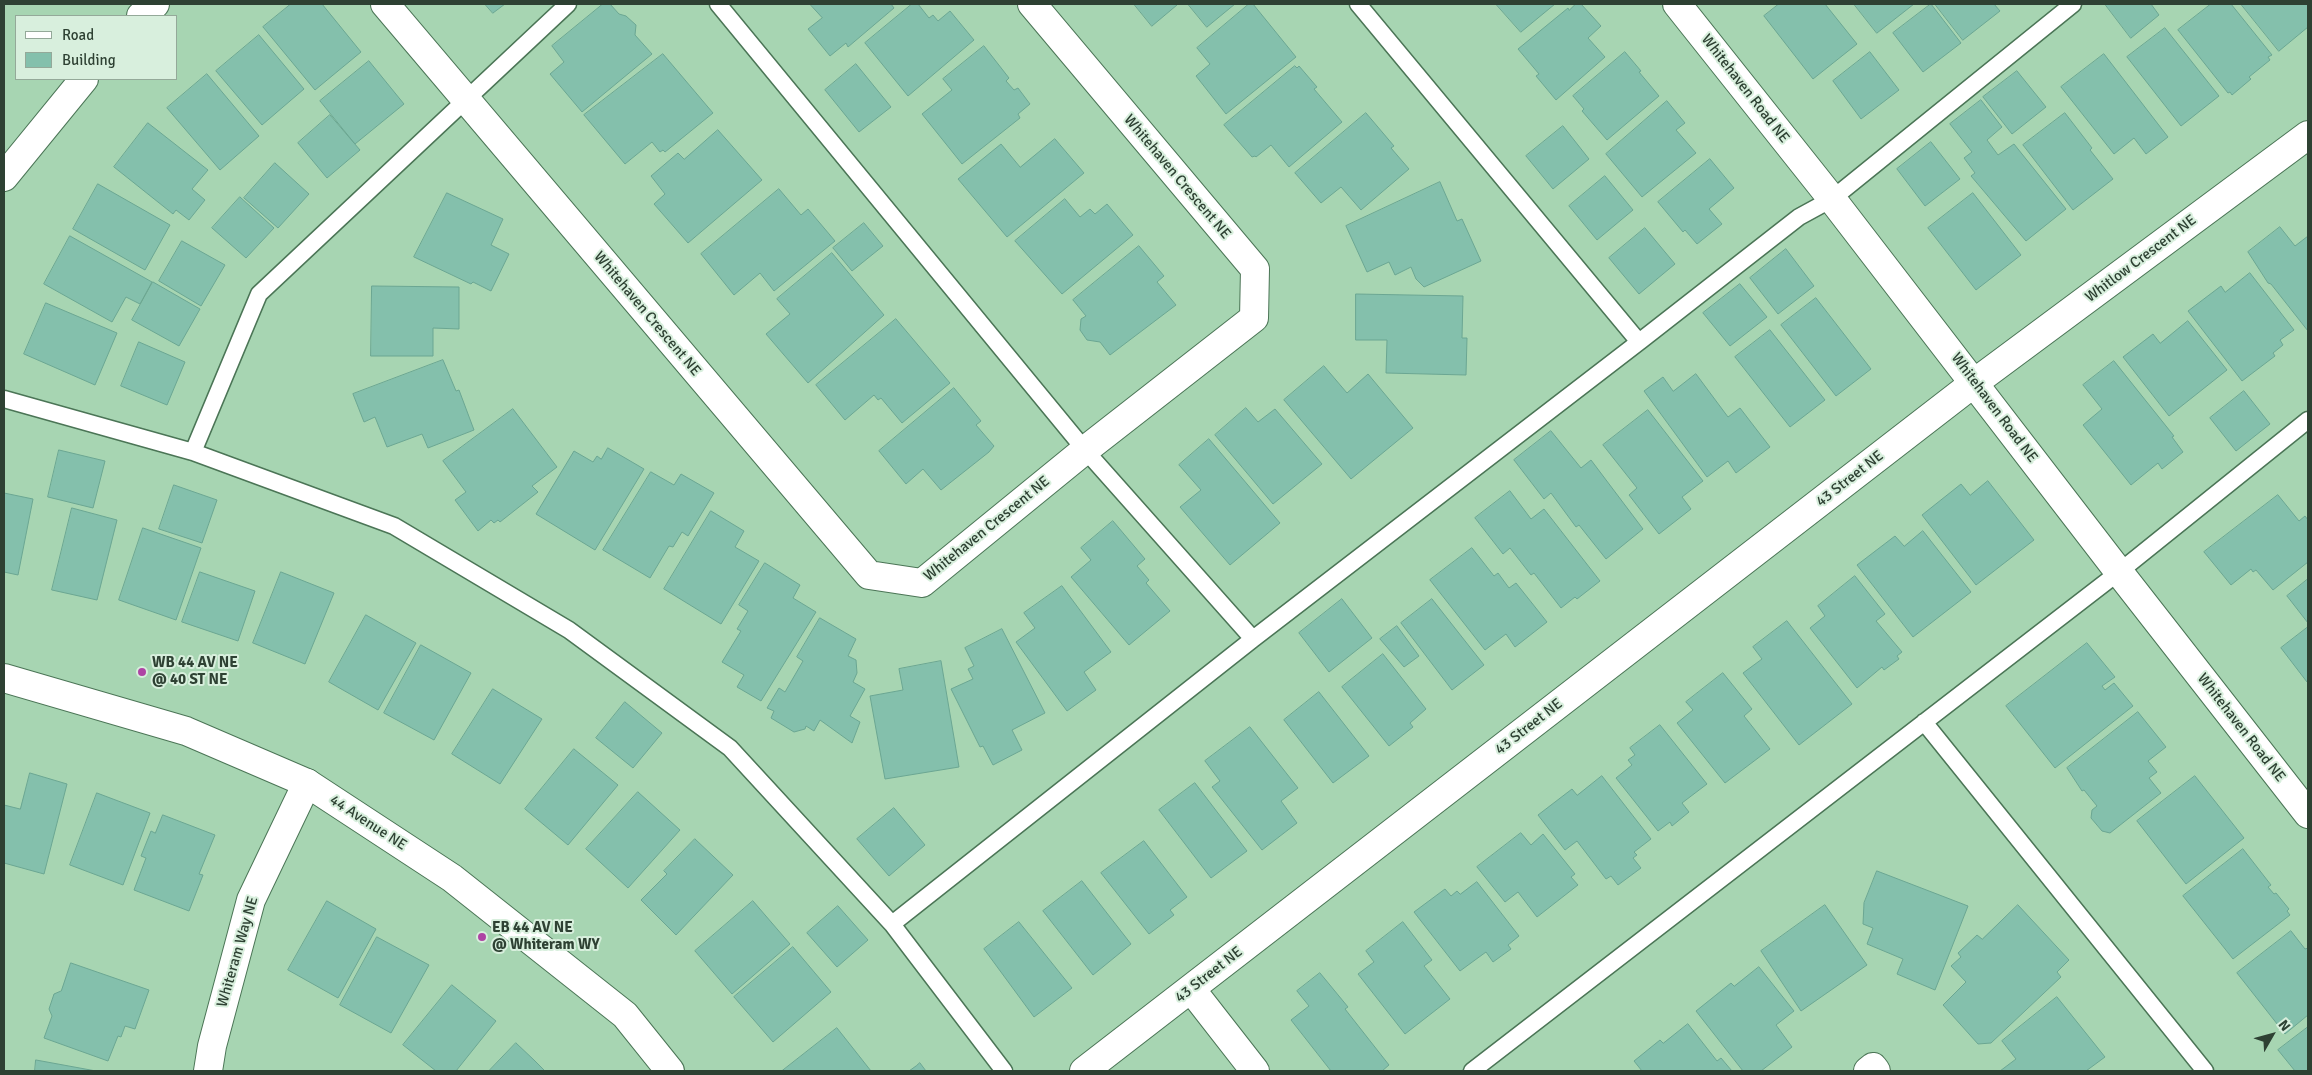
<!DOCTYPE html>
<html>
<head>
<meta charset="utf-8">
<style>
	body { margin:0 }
	#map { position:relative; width:2312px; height:1075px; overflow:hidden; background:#a7d5b2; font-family:Signika,sans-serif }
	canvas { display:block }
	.frame { position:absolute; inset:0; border:5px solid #2e4133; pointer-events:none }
	.legend { position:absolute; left:15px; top:15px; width:162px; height:65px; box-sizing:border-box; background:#d8efdd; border:1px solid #94a999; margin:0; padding:6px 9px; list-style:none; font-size:15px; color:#2e4133 }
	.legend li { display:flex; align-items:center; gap:10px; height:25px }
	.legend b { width:25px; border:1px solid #94a999 }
	.north { position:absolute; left:2247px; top:1010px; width:50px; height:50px; -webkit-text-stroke:4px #d8efdd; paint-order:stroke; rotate:52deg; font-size:14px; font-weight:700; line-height:20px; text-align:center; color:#2e4133 }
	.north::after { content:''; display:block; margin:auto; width:18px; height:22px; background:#2e4133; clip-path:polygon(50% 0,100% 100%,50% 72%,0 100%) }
</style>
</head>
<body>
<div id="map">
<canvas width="2312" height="1075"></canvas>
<div class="frame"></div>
<ul class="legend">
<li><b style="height:6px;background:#fff"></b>Road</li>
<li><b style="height:14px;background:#84c0ac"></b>Building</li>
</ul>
<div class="north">N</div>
</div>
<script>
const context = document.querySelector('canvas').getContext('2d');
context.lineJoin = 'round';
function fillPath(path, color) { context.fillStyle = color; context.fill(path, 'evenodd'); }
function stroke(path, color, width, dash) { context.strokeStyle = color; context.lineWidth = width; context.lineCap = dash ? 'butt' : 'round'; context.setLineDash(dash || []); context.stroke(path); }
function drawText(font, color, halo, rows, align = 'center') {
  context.font = font + ' Signika,sans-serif'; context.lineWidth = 4; context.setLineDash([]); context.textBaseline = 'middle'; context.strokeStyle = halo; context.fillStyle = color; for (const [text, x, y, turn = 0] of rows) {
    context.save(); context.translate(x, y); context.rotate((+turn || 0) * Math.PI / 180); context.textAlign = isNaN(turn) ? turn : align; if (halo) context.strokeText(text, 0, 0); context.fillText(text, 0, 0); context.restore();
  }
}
const building = new Path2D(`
	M291 4H322L361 52 315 90 263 27Z
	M485 4H505L493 13Z
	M603 4H610L619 14 626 16 636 25 635 35 652 54 582 112 550 74 564 62 552 46Z
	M810 4H891L894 8 848 47 846 43 830 56 808 29 822 18Z
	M912 4H918L929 18 933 15 938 21 950 11 974 40 908 96 865 43Z
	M1134 4H1176L1177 5 1152 26Z
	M1188 4H1235L1207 27Z
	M1249 4H1253L1296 57 1226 114 1196 76 1210 64 1197 48Z
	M1496 4H1555L1521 32Z
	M1576 4H1581L1601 26 1588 38 1605 57 1556 100 1536 76 1539 74 1518 49 1568 8 1569 10Z
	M1779 4H1825L1857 44 1813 79 1764 16Z
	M1854 4H1914L1877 33Z
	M1931 4 1961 43 1923 72 1893 33Z
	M1935 4H1994L2000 11 1963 40Z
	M2105 4H2151L2159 15 2131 38Z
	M2211 4H2231L2272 55 2268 57 2270 60 2249 77 2251 79 2232 95 2230 92 2228 93 2178 30Z
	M2241 4H2308V27L2279 51Z
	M2165 28 2219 96 2181 126 2127 57Z
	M259 35 304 89 262 125 216 71Z
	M984 46 1009 78 1006 81 1014 90 1018 88 1030 104 1018 114 1020 118 962 164 922 114 952 90 943 79Z
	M1625 52 1641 71 1639 72 1659 96 1607 140 1582 111 1584 109 1573 96Z
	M1870 52 1899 90 1861 119 1833 81Z
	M663 54 713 113 665 152 663 150 660 152 652 142 625 164 584 115Z
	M2104 54 2168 137 2146 154 2134 138 2114 154 2061 87Z
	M369 61 404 104 355 144 320 101Z
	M856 64 891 107 859 132 825 90Z
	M1295 66 1297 68 1299 66 1317 87 1314 89 1342 122 1289 167 1271 145 1256 157 1255 156 1252 157 1224 125Z
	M2017 71 2046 107 2012 134 1983 97Z
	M207 74 259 136 220 170 167 108Z
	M1981 100 2002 127 1987 140 1998 155 2014 144 2066 209 2026 241 1971 176 1975 173 1964 158 1972 152 1950 124Z
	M1667 101 1685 123 1676 130 1696 153 1642 197 1606 154Z
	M1366 113 1394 146 1391 148 1409 169 1361 210 1341 187 1321 203 1295 173Z
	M2065 113 2092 148 2090 150 2113 179 2073 210 2023 145Z
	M330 115 360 150 327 178 298 143Z
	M148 123 208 170 192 189 205 200 189 220 176 210 173 214 114 167Z
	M1563 126 1589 159 1553 189 1526 156Z
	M718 130 762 180 688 243 654 204 665 194 651 176 678 153 684 159Z
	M1055 139 1084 173 1007 237 958 179 1001 144 1020 167Z
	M1931 142 1960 179 1925 206 1897 169Z
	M1710 159 1734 188 1709 209 1722 224 1697 244 1685 230 1683 232 1658 202Z
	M275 163 309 194 278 228 244 198Z
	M1605 176 1633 210 1597 240 1569 206Z
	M1440 182 1457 221 1462 219 1481 261 1424 287 1416 279 1411 267 1395 275 1389 262 1367 272 1346 226Z
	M98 184 170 225 145 270 73 229Z
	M779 189 801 215 808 209 835 241 774 291 760 273 734 295 701 254Z
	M447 193 503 219 491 245 509 254 491 291 473 282 471 284 414 257Z
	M1973 193 2021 255 1976 290 1928 228Z
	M240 197 274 228 246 258 212 228Z
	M1065 199 1080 217 1090 209 1095 214 1107 204 1133 235 1062 294 1015 241Z
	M864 223 883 246 852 271 833 248Z
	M2280 227 2295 246 2308 236V331L2271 284 2268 283 2248 252Z
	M1645 228 1675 264 1639 294 1609 258Z
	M70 236 152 282 140 304 126 297 112 322 44 284Z
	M182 241 225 265 201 306 159 281Z
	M1139 246 1164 276 1157 282 1176 305 1110 355 1100 342 1087 340 1080 330 1081 319 1086 316 1073 300Z
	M1786 249 1814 286 1778 314 1750 278Z
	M832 253 884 315 808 383 766 334 790 314 777 299Z
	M2250 273 2294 330 2280 340 2283 345 2273 353 2275 356 2242 381 2188 311 2221 286 2225 292Z
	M153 282 200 309 179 346 132 320Z
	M1740 284 1767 317 1730 346 1703 313Z
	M372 286 459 287V329L433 328V356H371Z
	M1356 294 1463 296 1462 338H1467L1466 375 1386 373 1387 340H1356Z
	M1816 298 1871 369 1836 396 1781 325Z
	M46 303 117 333 95 385 24 354Z
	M896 319 950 383 902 423 881 398 878 400 874 395 845 420 816 385Z
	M2188 321 2227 370 2169 416 2123 357 2153 334 2160 343Z
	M1770 330 1825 400 1790 427 1735 357Z
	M139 342 185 362 167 405 121 386Z
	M443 360 456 391 459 390 474 430 428 448 422 434 387 447 375 417 364 422 353 394Z
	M2114 361 2174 436 2172 437 2183 452 2162 469 2158 463 2131 485 2083 425 2102 409 2083 385Z
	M1324 366 1347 393 1368 374 1413 428 1351 479 1284 400Z
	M1696 374 1728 417 1740 408 1770 447 1736 473 1728 461 1707 477 1644 391 1663 377 1673 391Z
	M954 388 981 421 976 425 994 446 989 452 941 490 923 469 906 484 879 451Z
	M2244 391 2270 424 2236 451 2210 418Z
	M1246 408 1258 422 1275 409 1322 464 1273 504 1215 435Z
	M513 409 557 467 532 486 538 492 500 522 498 520 494 523 491 520 478 531 455 500 466 492 443 461Z
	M1648 410 1703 481 1682 497 1691 509 1659 534 1629 495 1637 488 1603 445Z
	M1551 431 1581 468 1591 460 1643 529 1606 559 1579 525 1576 527 1551 493 1544 499 1514 460Z
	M1209 439 1280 523 1230 565 1180 507 1201 490 1179 465Z
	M608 448 644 469 595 550 536 514 574 451 593 462 597 456 601 459Z
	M59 450 105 461 93 508 48 497Z
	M651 472 674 485 681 474 714 493 688 536 682 532 673 547 669 546 650 578 603 550Z
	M1988 481 2034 540 1976 585 1922 515 1961 484 1970 495Z
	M174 485 217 500 202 543 159 529Z
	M1510 491 1531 519 1544 509 1600 581 1577 599 1575 597 1561 608 1534 573 1531 575 1510 548 1503 554 1475 518Z
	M4 493 33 499 18 575 4 572Z
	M2278 495 2299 521 2305 516 2308 520V562L2273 590 2256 570 2253 572 2251 569 2231 585 2204 552Z
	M72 508 117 520 97 600 52 590Z
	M711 511 744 531 735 547 759 561 721 624 664 589Z
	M1113 521 1145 559 1137 566 1149 580 1146 583 1170 611 1129 645 1071 577 1091 560 1081 548Z
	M143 528 201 548 176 620 119 600Z
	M1923 531 1971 592 1913 637 1857 565 1895 536 1904 546Z
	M1472 548 1494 576 1498 573 1509 588 1516 583 1547 622 1515 647 1506 634 1485 650 1430 580Z
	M765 563 800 585 793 598 816 612 761 701 737 687 744 675 722 662 741 631 737 629 748 611 739 605Z
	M200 572 255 591 238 641 182 622Z
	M281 572 334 593 305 664 253 643Z
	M1855 576 1885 614 1876 621 1902 652 1897 656 1899 659 1884 670 1882 667 1857 688 1810 628 1825 616 1818 606Z
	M2308 579V623L2287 596Z
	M1062 586 1111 652 1084 672 1096 690 1067 711 1016 642 1035 628 1024 613Z
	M1342 599 1372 638 1329 672 1299 633Z
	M1432 599 1484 665 1452 690 1401 623Z
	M366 615 416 643 378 710 329 682Z
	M820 618 856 639 848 656 856 660 857 673 853 682 865 689 850 716 860 722 852 743 820 720 814 731 806 726 805 729 794 732 771 718 774 711 767 708 779 688 785 692 803 661 797 657Z
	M1787 621 1852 704 1799 745 1743 673 1762 659 1753 647Z
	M1397 626 1419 656 1404 667 1380 639Z
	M2308 627V682H2307L2281 648Z
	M1002 629 1045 713 1012 730 1022 750 993 765 983 746 980 747 951 689 973 679 968 669 974 666 965 648Z
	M2087 643 2115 677 2102 686 2105 690 2114 683 2133 706 2055 768 2006 706Z
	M421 645 471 673 434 740 384 713Z
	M1383 654 1426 709 1410 723 1413 727 1389 746 1342 687Z
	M941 661 959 767 885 779 870 696 903 690 899 669Z
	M1723 673 1752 709 1744 716 1770 749 1725 783 1677 723 1693 710 1686 702Z
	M493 689 542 719 500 784 452 754Z
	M1319 692 1369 756 1333 783 1284 720Z
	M625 702 662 733 633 768 596 738Z
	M2138 712 2166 747 2148 761 2157 772 2149 778 2161 793 2110 833 2102 831 2091 818 2092 810 2097 806 2084 790 2082 791 2067 768Z
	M1660 725 1707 784 1682 803 1689 812 1672 826 1670 822 1658 831 1616 778 1632 765 1628 760 1635 755 1630 748Z
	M1250 727 1298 788 1281 801 1297 823 1262 850 1212 787 1220 781 1205 761Z
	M574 749 618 785 568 845 525 809Z
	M30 773 67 784 44 874 4 863V805L20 809Z
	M1602 776 1651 839 1634 852 1637 855 1633 858 1641 868 1618 885 1611 876 1606 879 1577 841 1565 850 1538 815 1572 789 1577 795Z
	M2195 776 2244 838 2186 884 2137 821Z
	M1195 783 1247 851 1211 878 1159 810Z
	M638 792 680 830 628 888 586 849Z
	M97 793 150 813 123 885 70 865Z
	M894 808 925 845 889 876 857 839Z
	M163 815 215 835 199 874 203 875 189 911 134 890 146 858 141 856 151 831 155 833Z
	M1521 833 1531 845 1543 834 1575 874 1571 877 1578 885 1537 917 1518 892 1505 902 1477 867Z
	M695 839 733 875 676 935 641 900 667 874 664 871Z
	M1144 841 1187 897 1170 910 1174 915 1149 934 1101 873Z
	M2243 849 2271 885 2268 887 2274 894 2276 893 2289 909 2287 911 2290 915 2233 959 2183 896Z
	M1877 871 1968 906 1935 990 1897 974 1903 959 1867 944 1873 928 1863 924 1864 903Z
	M1082 881 1131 944 1093 975 1043 911Z
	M1477 882 1519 936 1508 945 1511 949 1493 962 1486 952 1460 971 1414 912 1445 889 1451 896 1457 891 1460 894Z
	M327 901 376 929 338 998 288 970Z
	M753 901 790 944 732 994 695 951Z
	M1825 905 1867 965 1801 1011 1761 951Z
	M2018 905 2069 960 2057 972 2061 977 1991 1043 1978 1044 1943 1005 1966 982 1951 966 1961 957 1958 953 1977 935 1982 939Z
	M838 906 868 940 837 967 807 933Z
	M1019 922 1072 988 1034 1017 984 949Z
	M1403 922 1432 960 1424 966 1450 999 1405 1034 1358 974 1374 962 1366 951Z
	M2291 931 2305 949 2308 948V1015L2285 1034 2237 973Z
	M377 937 429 965 391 1033 340 1005Z
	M793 947 831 992 773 1042 734 997Z
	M71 963 149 990 135 1029 125 1026 121 1037 118 1036 108 1061 44 1038 52 1016 49 1009 54 994 61 991Z
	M1759 967 1794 1011 1776 1025 1792 1047 1761 1071H1743L1696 1011 1731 983 1734 986Z
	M1320 973 1348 1007 1345 1009 1389 1065 1382 1071H1331L1291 1020 1309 1006 1297 991Z
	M452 985 496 1021 456 1071H436L403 1045Z
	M2057 997 2105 1057 2086 1071H2000L2016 1059 2002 1041Z
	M1688 1024 1717 1061 1721 1058 1732 1071H1642L1634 1061 1660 1040 1663 1043Z
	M2308 1027V1071H2295L2278 1050Z
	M837 1028 871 1071H782Z
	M516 1043 534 1060 545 1071H489Z
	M36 1060 96 1071H35Z
	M920 1063 926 1071H909L916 1066Z`);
fillPath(building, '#84c0ac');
stroke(building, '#6ba692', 1);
const service = new Path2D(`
	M568 4 259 294 193 452 394 526 569 630 730 748 892 924 1253 639 1639 342 1358 4
	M718 4 1085 450 1253 639
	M1639 342 1799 217 1832 199 2073 4
	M4 399 193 452
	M1924 722 2205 1071
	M892 924 1004 1071
	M1472 1071 2119 572 2308 420`);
const minor = new Path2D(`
	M385 4 869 575 922 583 1085 450 1254 318 1255 269 1032 4
	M1677 4 1832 199 2119 572 2308 814
	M141 16 155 4
	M4 177 84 79
	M1191 989 1255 1071
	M208 1071 212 1046 251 900 307 783
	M1084 1071 1974 383 2308 135
	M1868 1071 1873 1067 1876 1071`);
const tertiary = new Path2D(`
	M4 678 186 731 307 783 452 878 625 1015 670 1071`);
stroke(service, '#4b7556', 19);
stroke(minor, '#4b7556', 30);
stroke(tertiary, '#4b7556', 30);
stroke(service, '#fff', 16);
stroke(minor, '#fff', 28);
stroke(tertiary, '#fff', 28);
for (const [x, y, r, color] of [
	[142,672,5,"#ae44a4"],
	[482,937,5,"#ae44a4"]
]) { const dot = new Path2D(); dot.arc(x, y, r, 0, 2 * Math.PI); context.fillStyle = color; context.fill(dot); stroke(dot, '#d8efdd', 2); }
drawText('15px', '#2e4133', '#d8efdd', [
	["Whitehaven Road NE",1745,89,52],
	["Whitehaven Crescent NE",1177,177,50],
	["Whitlow Crescent NE",2141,259,-37],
	["Whitehaven Crescent NE",647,314,50],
	["Whitehaven Road NE",1994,408,53],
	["43 Street NE",1850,479,-38],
	["Whitehaven Crescent NE",987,529,-39],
	["43 Street NE",1529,727,-38],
	["Whitehaven Road NE",2241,728,52],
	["44 Avenue NE",368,823,33],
	["Whiteram Way NE",238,952,-74],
	["43 Street NE",1209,975,-38]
]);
drawText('bold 15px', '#2e4133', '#d8efdd', [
	["WB 44 AV NE",152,663],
	["@ 40 ST NE",152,680],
	["EB 44 AV NE",492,928],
	["@ Whiteram WY",492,945]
], 'left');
</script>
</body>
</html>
